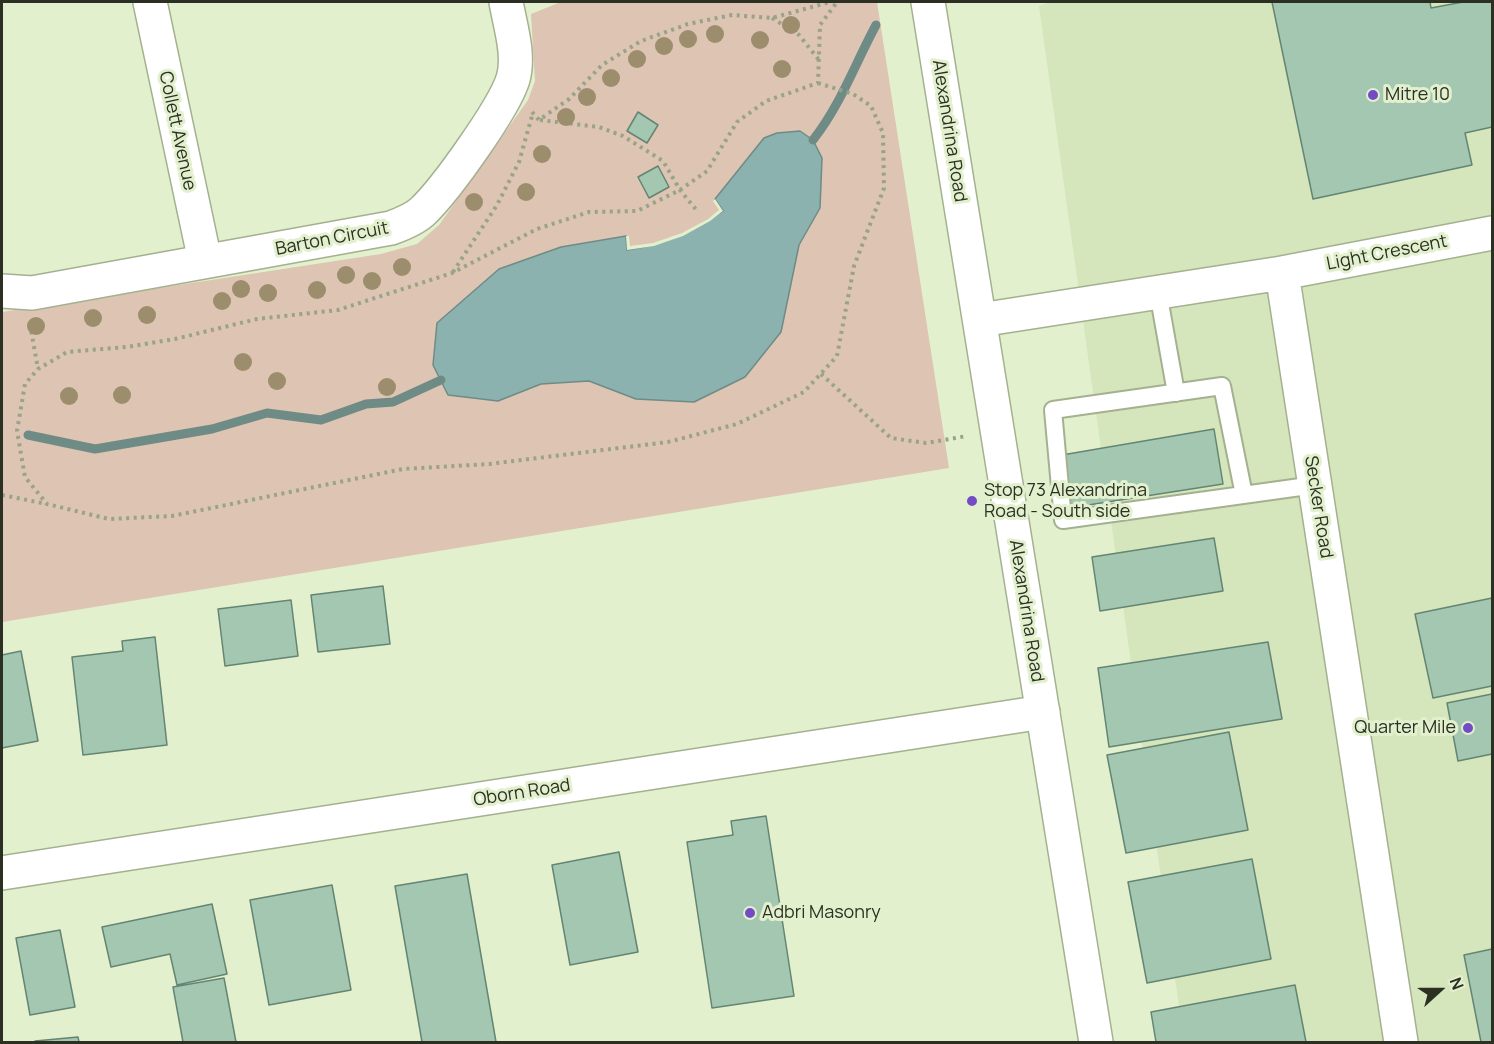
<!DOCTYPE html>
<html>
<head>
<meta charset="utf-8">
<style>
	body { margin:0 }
	#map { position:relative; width:1494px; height:1044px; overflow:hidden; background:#e2f0ce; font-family:Manrope,sans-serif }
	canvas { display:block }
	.frame { position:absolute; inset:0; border:3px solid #2b3023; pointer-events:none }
	.north { position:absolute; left:1410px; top:960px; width:60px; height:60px; -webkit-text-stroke:4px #e2f0ce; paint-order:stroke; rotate:69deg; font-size:16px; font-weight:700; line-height:24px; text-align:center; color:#2b3023 }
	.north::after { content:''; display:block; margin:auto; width:21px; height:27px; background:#2b3023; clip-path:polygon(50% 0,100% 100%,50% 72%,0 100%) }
</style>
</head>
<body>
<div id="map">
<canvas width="1494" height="1044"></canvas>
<div class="frame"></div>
<div class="north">N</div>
</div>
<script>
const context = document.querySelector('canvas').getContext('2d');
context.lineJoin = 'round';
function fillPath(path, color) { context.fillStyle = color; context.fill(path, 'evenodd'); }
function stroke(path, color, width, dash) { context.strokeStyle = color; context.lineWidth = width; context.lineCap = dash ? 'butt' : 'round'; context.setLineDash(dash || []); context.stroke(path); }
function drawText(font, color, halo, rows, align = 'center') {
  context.font = font + ' Manrope,sans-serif'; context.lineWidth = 6; context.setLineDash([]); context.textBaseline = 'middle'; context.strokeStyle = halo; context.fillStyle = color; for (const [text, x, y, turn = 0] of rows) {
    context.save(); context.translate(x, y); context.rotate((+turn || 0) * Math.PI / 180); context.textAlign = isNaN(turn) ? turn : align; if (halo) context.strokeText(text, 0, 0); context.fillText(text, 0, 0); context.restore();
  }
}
fillPath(new Path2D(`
	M1050 2H1492V1042H1184L1039 6Z`), '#d5e5bc');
fillPath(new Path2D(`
	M561 2H877L949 468 2 622V312L381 254 417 244 439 225 528 100 535 81 531 14Z`), '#ddc4b3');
const water = new Path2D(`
	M800 131 813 140 822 158 820 208 799 245 781 332 745 377 694 402 636 399 589 381 541 384 498 401 448 395 433 365 437 323 499 269 561 247 626 236 627 250C669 244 688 233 723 211L715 199 764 138 777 133Z`);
fillPath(water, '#8cb2b0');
stroke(water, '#6f8b86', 1.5);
fillPath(new Path2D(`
	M715 199 723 211 710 221 683 236 654 246 627 250 626 236H629L630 246 653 243 682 233 708 219 719 210 713 201Z`), '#e2f0ce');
stroke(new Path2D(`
	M813 140C840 106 855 64 876 25
	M28 435 95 449 212 429 267 413 321 420 366 404 393 402 441 380`), '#6f8b86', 9);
const building = new Path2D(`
	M1272 2H1430L1431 8 1463 2H1492V127L1465 133 1472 165 1313 199Z
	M638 112 658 125 647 143 627 131Z
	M658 166 669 187 649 198 638 177Z
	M1214 429 1223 484 1069 508 1062 455Z
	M1214 538 1223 591 1100 611 1092 557Z
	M383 586 390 644 318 652 311 595Z
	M1492 598V686L1433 698 1415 614Z
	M291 600 298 656 225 666 218 609Z
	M155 637 167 745 83 755 72 657 123 651 122 641Z
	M1268 642 1282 719 1109 747 1098 668Z
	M21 651 38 741 2 748V655Z
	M1492 694V754L1458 761 1447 703Z
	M1229 732 1248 830 1126 853 1107 755Z
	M766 816 794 996 712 1008 687 842 733 835 731 821Z
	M619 852 638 952 570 965 552 865Z
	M1252 859 1271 959 1147 983 1128 882Z
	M467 874 496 1042H422L395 886Z
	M332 885 351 990 269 1005 250 900Z
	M212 904 227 974 177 985 170 954 111 967 102 927Z
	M60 930 75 1007 30 1015 16 938Z
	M1492 949V1042H1481L1464 955Z
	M224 978 236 1042H183L173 987Z
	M1295 985 1306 1042H1156L1151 1012Z
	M78 1037 79 1042H35V1041Z`);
fillPath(building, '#a4c7b2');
stroke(building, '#648572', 1.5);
const lane = new Path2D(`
	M1158 292 1176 393
	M1244 495 1222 386 1053 410 1063 520 1315 485`);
const street = new Path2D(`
	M150 2 205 261
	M1282 273 1492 233
	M2 291 32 293 391 228C402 224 415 219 423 211 446 189 504 108 513 79 520 55 510 25 506 2
	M980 320 1282 273 1401 1042
	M2 873 1043 712`);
const secondary = new Path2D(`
	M928 2 1096 1042`);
stroke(lane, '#a4b190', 20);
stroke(street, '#a4b190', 36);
stroke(secondary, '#a4b190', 36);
stroke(new Path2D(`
	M772 18 799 35 819 60
	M818 83 853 94 871 106 883 133 884 188 854 266 837 356 804 392 737 424 668 442 489 464 403 469 172 516 109 519 47 504 25 477 17 431 25 384 38 369 67 352 127 347 175 339 257 319 338 310 452 273 537 229 589 212 637 211 680 190 707 171 737 122 766 101 818 83 820 25 837 2
	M532 112 539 120 569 99 602 65 641 41 688 24 732 15 772 18 830 2
	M540 120 599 127 623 136 663 161 680 190 698 212
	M453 272 497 205 519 162 532 116
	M30 324 38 369
	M821 374 891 438 926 443 967 436
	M2 495 47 504`), '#99a389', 4, [3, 4.5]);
stroke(lane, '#fff', 16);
stroke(street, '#fff', 33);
stroke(secondary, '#fff', 33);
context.fillStyle = '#9c8d6d';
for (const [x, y] of [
	[791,25],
	[715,34],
	[688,39],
	[760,40],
	[664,46],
	[637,59],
	[782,69],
	[611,78],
	[587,97],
	[566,117],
	[542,154],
	[526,192],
	[474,202],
	[402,267],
	[346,275],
	[372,281],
	[241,289],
	[317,290],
	[268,293],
	[222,301],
	[147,315],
	[93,318],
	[36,326],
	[243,362],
	[277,381],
	[387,387],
	[122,395],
	[69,396]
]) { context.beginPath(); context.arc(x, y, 9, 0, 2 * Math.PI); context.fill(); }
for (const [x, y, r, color] of [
	[1373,95,6,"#734cc5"],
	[972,501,6,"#734cc5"],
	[1468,728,6,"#734cc5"],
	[750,913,6,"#734cc5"]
]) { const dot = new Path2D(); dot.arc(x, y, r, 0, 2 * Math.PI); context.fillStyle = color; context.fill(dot); stroke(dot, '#e2f0ce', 2); }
drawText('18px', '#2b3023', '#e2f0ce', [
	["Mitre 10",1385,95],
	["Stop 73 Alexandrina",984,491],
	["Road - South side",984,512],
	["Quarter Mile",1456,728,"right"],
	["Adbri Masonry",762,913]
], 'left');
drawText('18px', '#2b3023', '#e2f0ce', [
	["Collett Avenue",177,131,78],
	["Alexandrina Road",949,131,81],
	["Barton Circuit",332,239,-11],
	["Light Crescent",1387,253,-11],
	["Secker Road",1318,507,81],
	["Alexandrina Road",1026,611,81],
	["Oborn Road",522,793,-9]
]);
</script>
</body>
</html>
